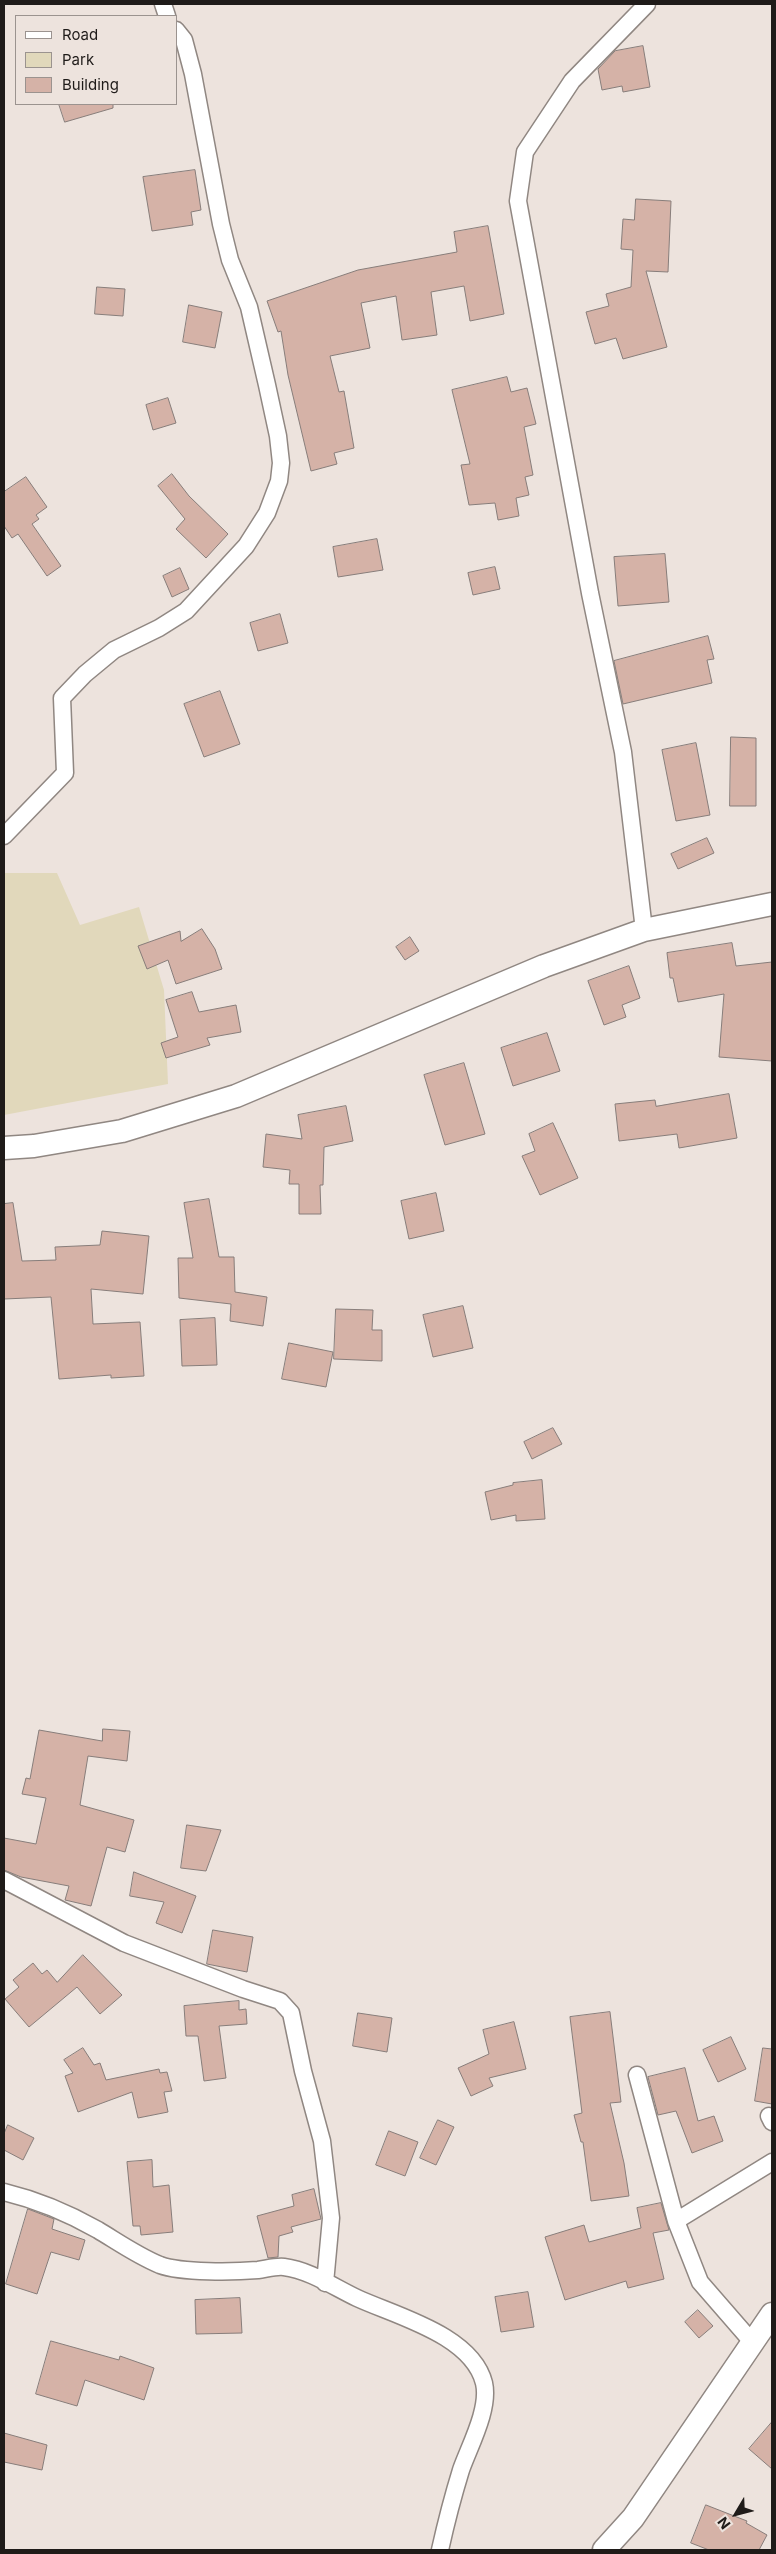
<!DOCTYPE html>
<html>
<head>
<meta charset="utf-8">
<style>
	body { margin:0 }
	#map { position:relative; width:776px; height:2554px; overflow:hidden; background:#ede3dd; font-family:Inter,sans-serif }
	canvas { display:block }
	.frame { position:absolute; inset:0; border:5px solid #1f1b19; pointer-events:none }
	.legend { position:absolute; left:15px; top:15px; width:162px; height:90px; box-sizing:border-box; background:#ede3dd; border:1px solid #9b938f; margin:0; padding:6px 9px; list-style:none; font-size:15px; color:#1f1b19 }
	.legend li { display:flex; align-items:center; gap:10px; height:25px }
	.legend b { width:25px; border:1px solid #9b938f }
	.north { position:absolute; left:711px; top:2489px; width:50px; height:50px; -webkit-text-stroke:4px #ede3dd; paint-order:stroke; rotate:233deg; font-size:14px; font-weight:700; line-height:20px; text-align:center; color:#1f1b19 }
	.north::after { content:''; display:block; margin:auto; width:18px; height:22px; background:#1f1b19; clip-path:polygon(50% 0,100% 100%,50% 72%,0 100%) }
</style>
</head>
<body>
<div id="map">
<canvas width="776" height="2554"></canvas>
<div class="frame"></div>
<ul class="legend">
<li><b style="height:6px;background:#fff"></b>Road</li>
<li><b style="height:14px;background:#e1d8bb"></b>Park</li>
<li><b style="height:14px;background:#d5b2a7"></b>Building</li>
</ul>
<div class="north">N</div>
</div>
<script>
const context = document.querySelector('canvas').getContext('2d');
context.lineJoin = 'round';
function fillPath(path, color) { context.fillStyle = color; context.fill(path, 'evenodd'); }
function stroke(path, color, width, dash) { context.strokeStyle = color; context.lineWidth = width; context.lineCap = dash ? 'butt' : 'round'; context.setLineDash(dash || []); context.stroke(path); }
fillPath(new Path2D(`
	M5 873H57L80 925 139 907 164 990 168 1084 4 1115Z`), '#e1d8bb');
const building = new Path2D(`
	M643 46 650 87 623 92 622 86 602 90 598 69 615 51Z
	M59 104H113V108L65 122Z
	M195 170 201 210 191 212 193 225 152 231 143 177Z
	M636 199 671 201 668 272 646 271 667 347 623 359 616 338 595 344 586 312 609 306 606 294 631 287 633 250 621 249 623 219 634 220Z
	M488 226 504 314 470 321 464 286 431 292 437 335 402 340 396 296 361 303 370 348 330 356 339 392 344 391 354 448 334 453 337 464 311 471 288 375 281 331 278 332 267 301 358 270 457 252 454 232Z
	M97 287 125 289 123 316 95 314Z
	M189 305 222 312 215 348 183 342Z
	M507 377 511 392 527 388 536 424 524 427 533 475 525 477 529 495 516 498 519 516 498 520 495 503 469 505 461 465 470 464 452 390Z
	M168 398 176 423 153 430 146 405Z
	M172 474 189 496 228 534 206 558 176 529 185 519 158 486Z
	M26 477 47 507 36 515 39 519 32 524 61 566 47 576 18 534 12 538 4 526V492Z
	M377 539 383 570 338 577 333 547Z
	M665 554 669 602 618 606 614 557Z
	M495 567 500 589 473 595 468 573Z
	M180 568 189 589 172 597 163 576Z
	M280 614 288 643 258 651 250 623Z
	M708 636 714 659 707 660 712 683 623 704 614 661Z
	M220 691 240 744 204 757 184 704Z
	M731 737 756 738V806H730Z
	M696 743 710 815 676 821 662 750Z
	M707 838 714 853 678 869 671 854Z
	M202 929 215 949 222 969 176 984 168 960 147 969 138 946 180 931 181 941Z
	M410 937 419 951 405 960 396 947Z
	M732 943 736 966 772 962V1061L719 1057 724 994 678 1002 673 978H670L667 953Z
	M629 966 640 998 622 1005 626 1017 604 1025 588 981Z
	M192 992 199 1012 236 1005 241 1032 207 1038 210 1045 166 1058 161 1043 178 1037 166 1000Z
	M547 1033 560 1071 513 1086 501 1048Z
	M464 1063 485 1134 445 1145 424 1075Z
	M729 1094 737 1138 679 1148 677 1134 619 1141 615 1104 655 1100 656 1106Z
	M346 1106 353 1141 324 1147 323 1185H320L321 1214H299V1184H289L290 1170 263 1167 266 1134 302 1139 298 1115Z
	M553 1123 578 1178 540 1195 522 1156 535 1151 529 1134Z
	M436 1193 444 1231 409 1239 401 1201Z
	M209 1199 219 1257H234L235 1292 267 1297 263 1326 230 1321 231 1304 179 1298 178 1258H193L184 1203Z
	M13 1203 22 1261 56 1260 55 1247 100 1245 102 1231 149 1236 143 1294 91 1289 93 1324 140 1322 144 1376 111 1378V1375L59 1379 51 1297 4 1299V1204Z
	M463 1306 473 1348 433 1357 423 1315Z
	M336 1309 373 1310 372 1330H382V1361L334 1359Z
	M215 1318 217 1365 182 1366 180 1320Z
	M289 1343 333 1352 326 1387 282 1379Z
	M553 1428 562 1444 532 1459 524 1442Z
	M542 1480 545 1519 516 1521V1515L491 1520 485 1492 513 1485V1483Z
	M103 1729 130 1731 127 1761 88 1756 80 1805 134 1820 125 1852 107 1847 91 1906 65 1900 69 1886 21 1877 4 1870V1838L36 1844 46 1798 22 1794 26 1778 30 1779 39 1730 102 1741Z
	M187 1825 221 1830 206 1871 181 1868Z
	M134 1872 196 1896 182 1933 156 1923 164 1902 130 1896Z
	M213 1930 253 1937 247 1972 207 1964Z
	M83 1955 122 1995 100 2014 77 1987 29 2027 5 1999 19 1987 13 1980 33 1963 42 1974 47 1970 57 1982Z
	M239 2001V2010L246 2009 247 2024 219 2026 226 2078 204 2081 198 2036H186L184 2006Z
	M610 2012 621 2102 610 2103 624 2163 629 2196 591 2201 583 2142H581L574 2115 582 2113 570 2017Z
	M358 2013 392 2018 387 2052 353 2046Z
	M514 2022 526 2069 489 2078 493 2086 471 2096 458 2068 489 2054 483 2030Z
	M731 2037 746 2069 718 2082 703 2050Z
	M83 2048 94 2065 100 2063 106 2080 159 2069 160 2073 167 2072 172 2091 164 2092 168 2112 138 2118 132 2092 78 2112 65 2076 73 2073 64 2060Z
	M763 2048 772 2049V2104L755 2101Z
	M685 2068 698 2121 714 2116 723 2141 692 2153 676 2111 658 2115 648 2077Z
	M438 2120 454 2127 436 2165 420 2158Z
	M8 2125 34 2138 23 2160 4 2150V2134Z
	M389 2131 418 2142 405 2176 376 2165Z
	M152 2160 153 2187 169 2185 173 2232 141 2235 140 2226H133L127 2162Z
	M314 2189 321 2219 291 2227 293 2232 279 2236 278 2257 268 2258 257 2216 294 2206 292 2195Z
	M661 2203 669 2230 653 2233 664 2279 628 2288 626 2281 565 2300 545 2237 584 2225 589 2242 641 2228 637 2208Z
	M28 2209 54 2219 52 2229 85 2240 79 2260 51 2252 37 2294 6 2284Z
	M528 2292 534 2327 501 2332 495 2297Z
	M240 2298 242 2333 196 2334 195 2300Z
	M698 2310 713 2326 699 2338 685 2322Z
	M51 2341 119 2360 120 2356 154 2368 144 2400 85 2380 77 2406 36 2394Z
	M772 2422V2469L749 2449Z
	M4 2433 47 2445 42 2470 4 2462Z
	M706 2505 747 2521 746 2523 767 2535 759 2550H709L691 2543Z`);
fillPath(building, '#d5b2a7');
stroke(building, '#877d7a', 1);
const street = new Path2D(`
	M163 4 167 16
	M4 836 65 773 62 698 85 674 114 650 159 628 186 611 246 546 267 513 279 481 281 463 278 436 267 385 249 307 230 260 221 224 193 74 184 40 176 30
	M644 930 623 752 590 593 518 201 525 152 572 81 647 4
	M4 1880 124 1943 243 1989 280 2001 291 2013 303 2071 322 2141 331 2218 325 2283
	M637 2075 676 2221 700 2282 753 2343
	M769 2116 772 2122
	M4 2192C37 2200 68 2213 98 2230 118 2242 138 2256 160 2265 182 2273 234 2272 258 2270 266 2269 276 2266 284 2267 309 2270 334 2287 357 2298 396 2316 472 2335 484 2383 490 2409 469 2447 461 2470 453 2496 446 2523 440 2550
	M676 2221 772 2162`);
const secondary = new Path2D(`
	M4 1148 34 1146 122 1131 236 1096 544 966 644 930 772 904
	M604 2550 633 2518 772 2314`);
stroke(street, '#908782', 19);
stroke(secondary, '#908782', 25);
stroke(street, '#fff', 16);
stroke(secondary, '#fff', 22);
</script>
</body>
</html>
